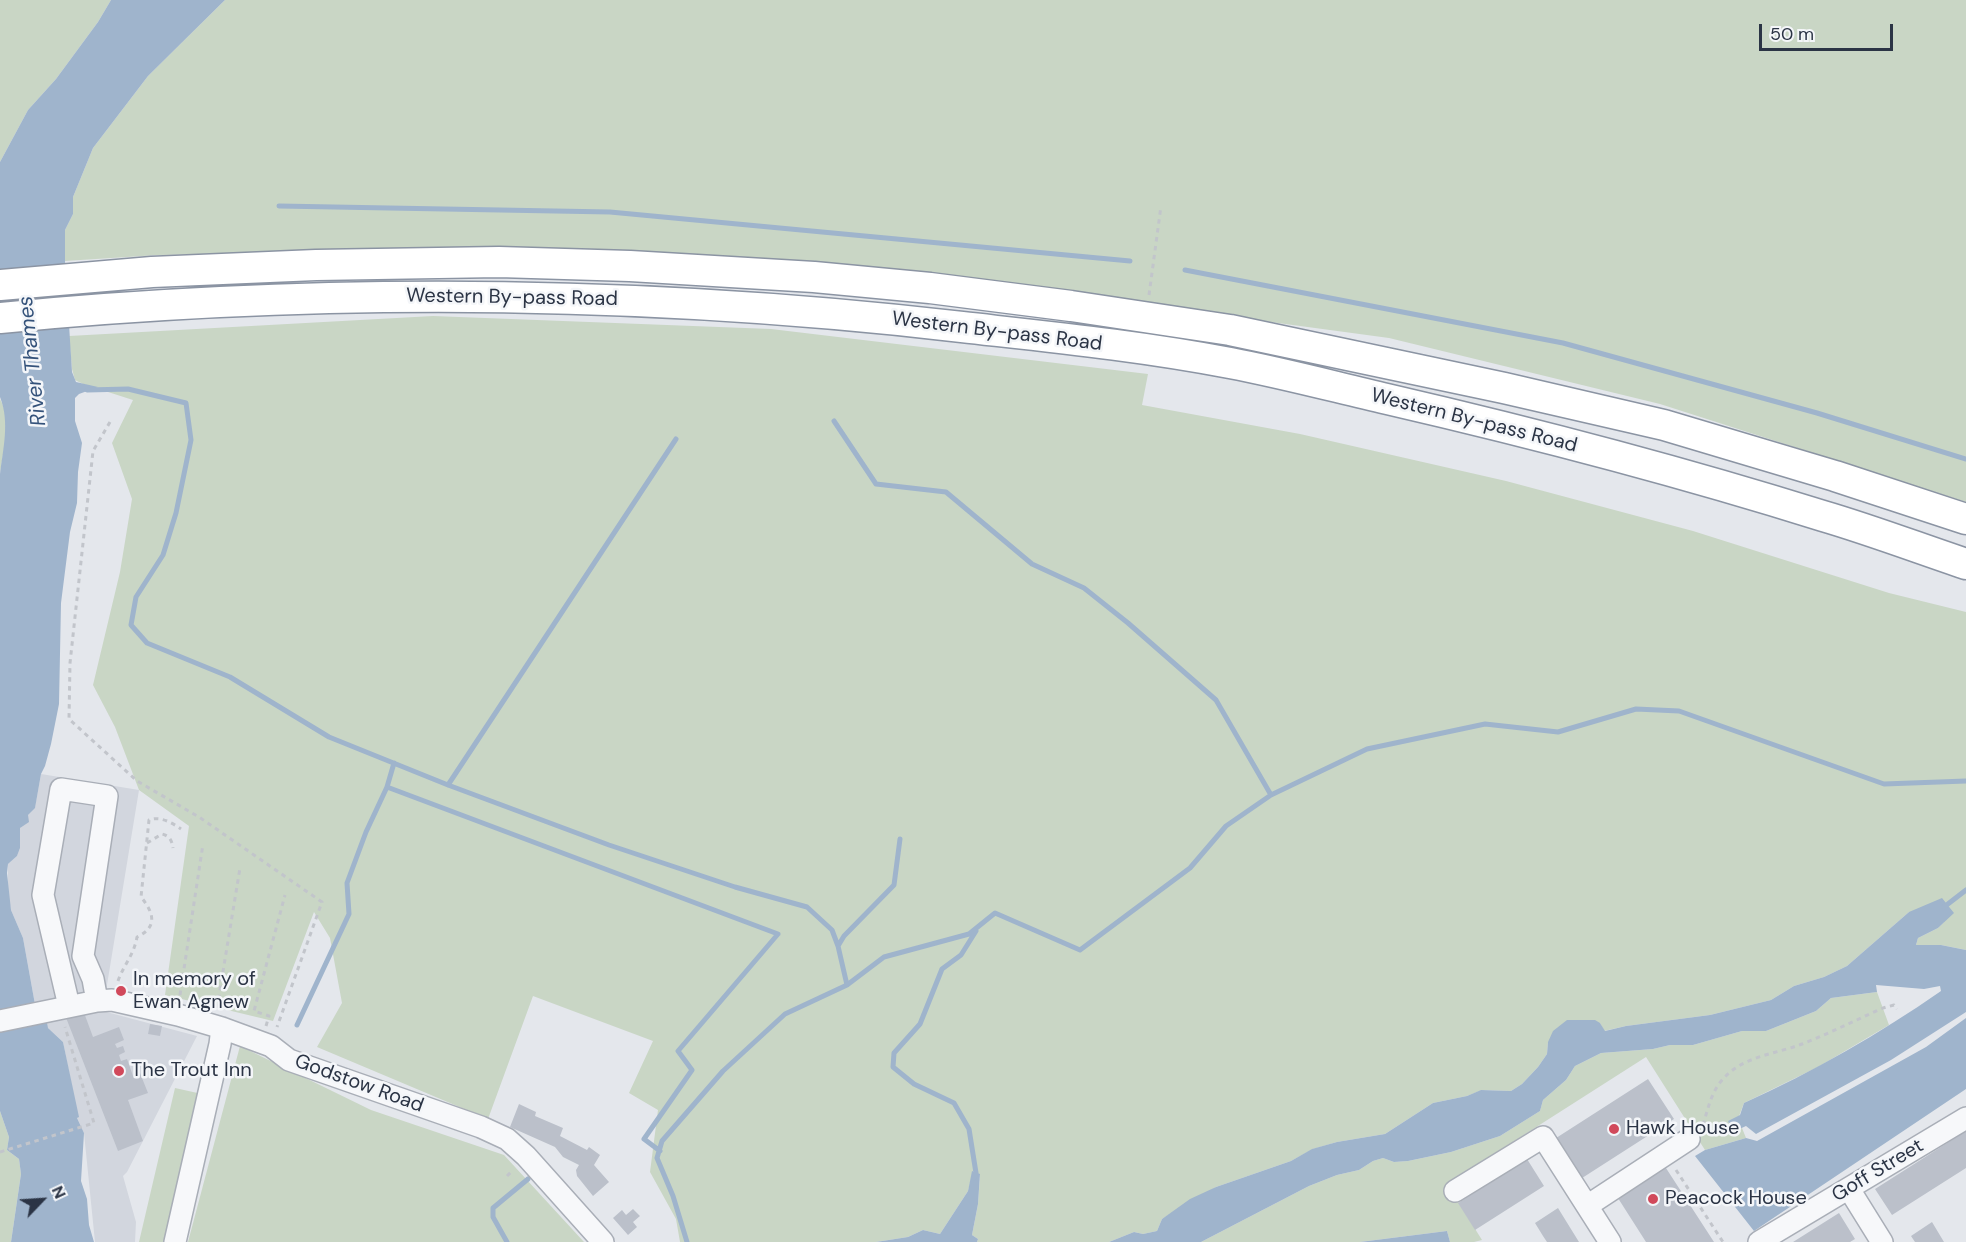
<!DOCTYPE html>
<html>
<head>
<meta charset="utf-8">
<style>
	body { margin:0 }
	#map { position:relative; width:1966px; height:1242px; overflow:hidden; background:#e4e7ec; font-family:"DM Sans",sans-serif }
	canvas { display:block }
	.north { position:absolute; left:12px; top:1170px; width:60px; height:60px; -webkit-text-stroke:4px #f4f6f9; paint-order:stroke; rotate:65deg; font-size:16px; font-weight:700; line-height:24px; text-align:center; color:#2b3445 }
	.north::after { content:''; display:block; margin:auto; width:21px; height:27px; background:#2b3445; clip-path:polygon(50% 0,100% 100%,50% 72%,0 100%) }
	.scale { position:absolute; left:1759px; top:24px; width:134px; height:27px; box-sizing:border-box; border:3px solid #2b3445; border-top:0; padding-left:8px; font-size:18px; line-height:21px; white-space:nowrap; color:#2b3445; -webkit-text-stroke:4px #f4f6f9; paint-order:stroke }
</style>
</head>
<body>
<div id="map">
<canvas width="1966" height="1242"></canvas>
<div class="north">N</div>
<div class="scale">50 m</div>
</div>
<script>
const context = document.querySelector('canvas').getContext('2d');
context.lineJoin = 'round';
function fillPath(path, color) { context.fillStyle = color; context.fill(path, 'evenodd'); }
function stroke(path, color, width, dash) { context.strokeStyle = color; context.lineWidth = width; context.lineCap = dash ? 'butt' : 'round'; context.setLineDash(dash || []); context.stroke(path); }
function drawText(font, color, halo, rows, align = 'center') {
  context.font = font + ' "DM Sans",sans-serif'; context.lineWidth = 5; context.setLineDash([]); context.textBaseline = 'middle'; context.strokeStyle = halo; context.fillStyle = color; for (const [text, x, y, turn = 0] of rows) {
    context.save(); context.translate(x, y); context.rotate((+turn || 0) * Math.PI / 180); context.textAlign = isNaN(turn) ? turn : align; if (halo) context.strokeText(text, 0, 0); context.fillText(text, 0, 0); context.restore();
  }
}
fillPath(new Path2D(`
	M41 774 139 790 106 991 99 1010 197 1036 127 1172 123 1176 136 1222 135 1242H95L84 1133 77 1118 78 1117 63 1042 47 1027 36 1010 23 938 11 910 8 895V864L17 856 20 848V828L28 815 35 807Z`), '#d2d6de');
fillPath(new Path2D(`
	M0 0H111L98 22 56 79 28 110 0 162Z
	M225 0H1966V502L1660 404 1389 338 975 282 564 249 158 255 65 261V230L73 214V197L93 148 148 76Z
	M433 316 771 329 1148 374 1142 405 1300 434 1506 481 1693 531 1889 593 1966 612V950L1941 945H1916L1918 938 1938 928 1944 922 1909 912 1847 966 1824 977 1794 986 1771 1000 1710 1015 1626 1026 1604 1031 1600 1023 1548 1042 1547 1054 1538 1067 1522 1084 1511 1091 1482 1090 1467 1096 1433 1103 1385 1134 1337 1142 1313 1149 1291 1161 1216 1187 1162 1219 1157 1231 1143 1234 1134 1232 1109 1242H977L978 1239 972 1235 978 1204 980 1175 973 1171 968 1191 940 1234 923 1230 908 1237 876 1242H680L676 1219 650 1172 658 1110 629 1093 653 1041 533 996 488 1119 317 1047 342 1003 330 938 314 912 273 1021 165 995 189 826 139 790 115 727 93 685 120 572 132 499 112 443 133 400 83 384 75 380 72 369 69 336Z
	M0 399C12 420 3 451 0 474Z
	M1877 992 1889 1025 1818 1067 1744 1103 1733 1132 1742 1128 1746 1138 1705 1150 1646 1057 1447 1184 1482 1240 1474 1242H1450L1447 1231 1360 1242H1201L1309 1186 1337 1175 1359 1170 1373 1161 1383 1158 1394 1162 1408 1161 1451 1152 1500 1136 1540 1111 1543 1100 1566 1080 1575 1066 1601 1053 1653 1049 1670 1045H1693L1742 1031H1766L1816 1011 1831 998Z
	M240 1046 371 1110 504 1155 584 1242H188Z
	M175 1088 202 1094 168 1242H139Z
	M0 1111 9 1137 7 1150 19 1159 21 1174 11 1242H0Z`), '#c9d6c5');
fillPath(new Path2D(`
	M111 0H225L148 76 93 148 73 197V214L65 230V261L72 372 76 382 98 387 79 394 75 398V421L82 443 78 472 77 503 70 532 61 603 59 704 51 744 45 766 41 774 35 808 28 815 29 822 20 828V848L17 856 8 864 7 873 11 910 23 938 36 1010 46 1018 48 1028 63 1042 79 1117 77 1118 84 1133 81 1181 87 1199 89 1225 94 1242H11L21 1174 19 1159 7 1150 9 1137 0 1111V474C3 449 10 422 0 397V162L28 110 56 79 98 22Z
	M1942 898 1954 913 1938 928 1918 938 1916 945H1941L1966 950V1012L1891 1060 1756 1134 1746 1126 1733 1132 1728 1121 1740 1115 1744 1103C1813 1072 1879 1034 1941 991L1940 986 1924 989 1876 985 1877 992 1831 998 1816 1011 1766 1031H1742L1693 1045H1670L1653 1049 1601 1053 1575 1066 1566 1080 1543 1100 1540 1111 1500 1136 1451 1152 1408 1161 1394 1162 1383 1158 1373 1161 1359 1170 1337 1175 1309 1186 1201 1242H1109L1134 1232 1143 1234 1157 1231 1162 1219 1190 1199 1216 1187 1291 1161 1312 1149 1337 1142 1385 1134 1433 1103 1467 1096 1481 1090 1511 1091 1522 1084 1538 1067 1547 1054 1548 1042 1553 1031 1567 1020H1595L1600 1023 1605 1031 1626 1026 1710 1015 1771 1000 1794 986 1824 977 1847 966 1909 912Z
	M1966 1018V1089L1754 1231 1695 1156 1705 1150 1746 1138 1757 1141 1926 1047Z
	M972 1171 980 1174 978 1204 972 1235 978 1239 977 1242H876L908 1237 923 1230 940 1234 968 1191Z
	M1447 1231 1450 1242H1360Z`), '#9fb4cc');
stroke(new Path2D(`
	M279 206 610 212 1130 261
	M1185 270 1563 343 1817 413 1966 459
	M87 390 128 389 186 403 191 440 176 513 163 555 136 597 131 625 147 643 230 677 329 737 448 785 609 845 735 887 807 907 832 930 838 946
	M448 785 676 439
	M387 787 778 934 678 1051 692 1070 644 1139 660 1151
	M1271 795 1367 749 1485 724 1558 732 1636 709 1679 711 1884 784 1966 781
	M1944 907 1966 890
	M847 985 838 946 844 936 894 885 900 839
	M297 1025 349 914 347 883 366 832 387 787 394 763
	M974 1178 976 1173 969 1129 954 1103 914 1084 893 1067 894 1053 920 1024 942 969 961 955 976 931
	M507 1242 493 1217V1208L528 1179
	M687 1242 673 1196 657 1158 662 1141 723 1071 785 1014 847 985 884 957 969 934 995 913 1080 950 1190 868 1226 826 1271 795 1216 700 1128 623 1084 588 1032 564 946 492 876 484 834 421`), '#9fb4cc', 5);
fillPath(new Path2D(`
	M83 1010 93 1037 119 1027 124 1040 115 1044 117 1048 123 1046 125 1052 119 1055 121 1061 127 1059 133 1076 140 1073 148 1093 128 1100 143 1141 118 1151 65 1015Z
	M150 1024 162 1026 160 1036 148 1034Z
	M1648 1079 1674 1119 1579 1180 1553 1140Z
	M519 1104 536 1112 535 1116 563 1128 560 1136 587 1150 589 1147 600 1155 594 1165 609 1182 593 1196 577 1176 576 1170 579 1165 563 1157 555 1147 510 1127Z
	M1966 1131V1168L1892 1215 1875 1189Z
	M1527 1159 1544 1186 1475 1230 1458 1203Z
	M1664 1165 1714 1242H1646L1616 1195Z
	M1558 1208 1566 1221 1579 1242H1547L1543 1236 1535 1223Z
	M633 1209 640 1216 633 1222 637 1227 628 1235 613 1218 622 1210 626 1215Z
	M1839 1213 1855 1239 1850 1242H1793Z
	M1932 1222 1944 1242H1915L1911 1236Z`), '#bbc0ca');
const minor = new Path2D(`
	M69 1006 43 895 61 789 107 796 83 956 93 979 97 1001
	M0 1021 97 1001 112 1000 178 1015 222 1028 271 1046 289 1060 481 1127 507 1139 526 1156 603 1242
	M1849 1189 1882 1242
	M1455 1191 1543 1137 1610 1242
	M1587 1206 1689 1139
	M175 1242 220 1044 222 1028
	M1759 1242 1966 1118`);
const highway = new Path2D(`
	M0 285 152 272 316 265 499 262 630 266 814 277 930 288 1071 306 1230 330 1504 388 1664 425 1835 476 1966 519
	M0 318C321 287 641 290 962 327 1051 337 1142 346 1230 363 1283 373 1335 387 1387 399 1534 433 1679 471 1823 516 1871 530 1918 548 1966 564`);
stroke(minor, '#a9aeb7', 24);
stroke(highway, '#8b94a3', 33);
stroke(new Path2D(`
	M1149 295 1161 206
	M110 422 93 451 70 663 69 719 137 781 199 817 322 902 277 1027
	M147 843 162 834C170 836 172 841 173 848
	M118 981C123 966 134 955 137 937 158 927 154 913 141 897L149 820C160 816 171 822 181 829
	M180 995 203 844
	M217 1008 240 868
	M266 1026 269 1016 254 1011 285 895
	M1703 1125C1708 1109 1711 1092 1723 1079 1743 1056 1776 1054 1802 1044 1830 1033 1856 1020 1883 1008L1894 1005 1897 1009
	M0 1152 94 1123 65 1027
	M1676 1170 1723 1242
	M507 1176 513 1170`), '#c2c5cb', 3, [4.5, 4.5]);
stroke(minor, '#f7f8fa', 21);
stroke(highway, '#fff', 30);
for (const [x, y, r, color] of [
	[121,991,6,"#d1495b"],
	[119,1071,6,"#d1495b"],
	[1614,1129,6,"#d1495b"],
	[1653,1199,6,"#d1495b"]
]) { const dot = new Path2D(); dot.arc(x, y, r, 0, 2 * Math.PI); context.fillStyle = color; context.fill(dot); stroke(dot, '#f4f6f9', 2); }
drawText('20px', '#2b3445', '#f4f6f9', [
	["Western By-pass Road",512,298,1],
	["Western By-pass Road",997,332,7],
	["Western By-pass Road",1474,421,14],
	["Godstow Road",359,1084,20],
	["Goff Street",1878,1171,-31]
]);
drawText('20px', '#2b3445', '#f4f6f9', [
	["In memory of",133,980],
	["Ewan Agnew",133,1003],
	["The Trout Inn",131,1071],
	["Hawk House",1626,1129],
	["Peacock House",1665,1199]
], 'left');
drawText('italic 21px', '#34527a', '#f4f6f9', [
	["River Thames",33,361,-96]
]);
</script>
</body>
</html>
